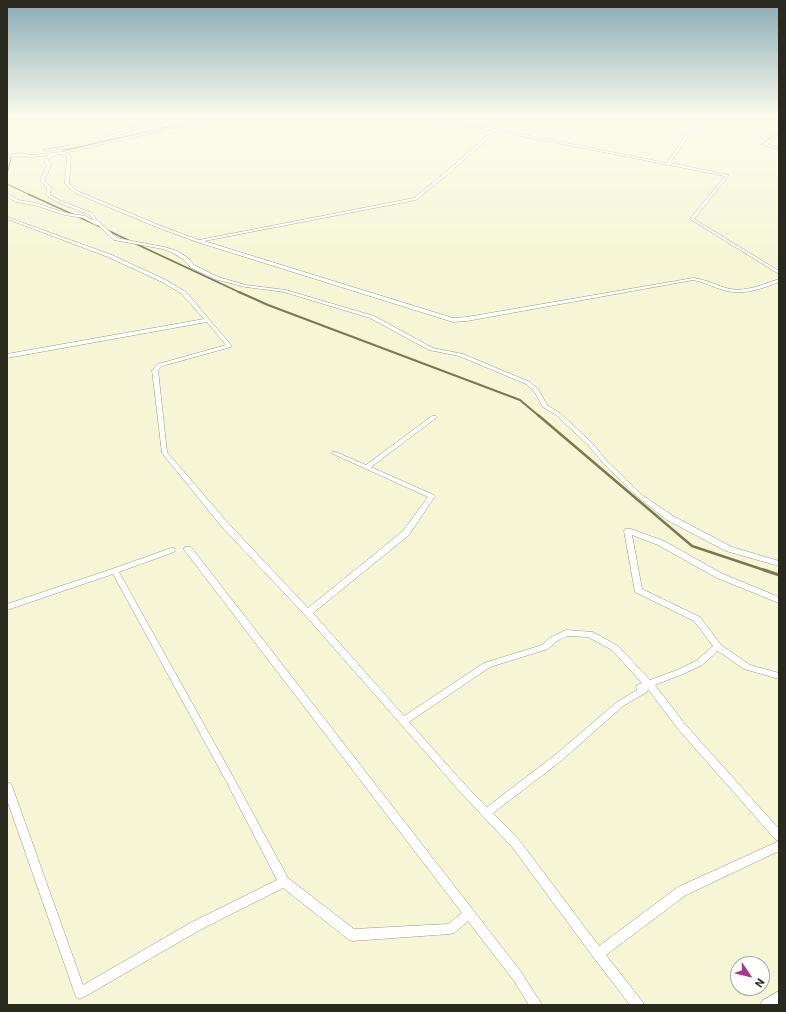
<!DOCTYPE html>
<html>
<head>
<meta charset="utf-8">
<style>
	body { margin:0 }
	#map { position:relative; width:786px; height:1012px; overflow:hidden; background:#f6f6d7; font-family:Roboto,sans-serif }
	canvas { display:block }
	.frame { position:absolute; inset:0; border:8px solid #29291e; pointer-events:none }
	.north { position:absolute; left:730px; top:956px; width:40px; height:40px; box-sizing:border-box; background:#fff; border:1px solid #a9a9a5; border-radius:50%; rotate:125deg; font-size:11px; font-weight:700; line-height:16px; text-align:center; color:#29291e }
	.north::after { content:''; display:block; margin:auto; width:14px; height:18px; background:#aa368f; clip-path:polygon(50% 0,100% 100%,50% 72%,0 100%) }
</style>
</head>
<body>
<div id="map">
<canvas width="786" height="1012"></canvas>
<div class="frame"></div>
<div class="north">N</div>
</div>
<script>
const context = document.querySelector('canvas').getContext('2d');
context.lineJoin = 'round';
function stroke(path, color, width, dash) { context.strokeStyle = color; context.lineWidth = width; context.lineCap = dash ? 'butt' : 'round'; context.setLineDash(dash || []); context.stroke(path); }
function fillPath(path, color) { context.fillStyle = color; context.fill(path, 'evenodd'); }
stroke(new Path2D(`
	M7 154 11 158 7 175
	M7 184 30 195`), '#7a7952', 1);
stroke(new Path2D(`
	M28 194 103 228
	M107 230 130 241
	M134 243 241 293`), '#7a7952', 1.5);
stroke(new Path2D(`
	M239 292 268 305 520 400 539 416`), '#7a7952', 2);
stroke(new Path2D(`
	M538 415 692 546 767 571`), '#7a7952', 2.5);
stroke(new Path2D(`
	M764 570 779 575`), '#7a7952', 3);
fillPath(new Path2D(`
	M180 124 181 126 64 151 62 150Z`), '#9c9b68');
const minor = new Path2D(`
	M139 116H142V122L130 126V124L139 121Z
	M183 116H188L178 120 155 123 101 141 98 140 154 121Z
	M217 116H224L65 153 71 156 69 184 77 191 161 226 199 240 414 198 446 172 493 131 421 116H429L667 163 699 116H702L670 163 729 175 694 219 779 271V274L690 219 725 176 496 131 448 174 416 200 204 241 453 318 467 317 693 278C706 279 717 286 730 289 747 292 763 284 779 279V282C761 289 743 296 723 290 713 287 704 282 693 280L467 321 453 322 197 242 159 228 75 193 65 184 67 156C59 153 54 154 48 160L51 165 44 181 51 187 50 195 61 201 92 213 96 219 117 238 164 247 175 250 187 257 194 265 218 277 246 285 286 290 374 316 433 348 463 354 530 382 538 389 547 405 560 413 592 443 607 461 642 495 673 516 732 547 779 561V566L726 551 667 520 638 497 603 463 588 445 556 415 543 407 534 391 526 384 459 356 429 350 370 318 284 292 246 287 214 279 190 267 183 259 171 252 163 249 114 240 98 225H96L83 218 65 215 34 205 16 202 7 196V193L18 200 36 203 66 213 85 216 93 220 90 215 59 203 46 195 47 187 40 181 47 165 44 160 49 155 32 157 17 156 7 157V155L23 153 24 154 32 155 62 152Z
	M779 134V136L767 144 779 148V150L762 144Z
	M74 145 75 147 45 151 43 150Z
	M7 217 112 255 166 280 186 292 231 345V347L162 366 158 370 167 452 228 523 308 608 403 531 428 497 331 453 332 452H336L366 465 432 416H436L437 417 436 418 371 467 434 495 435 496 409 535 313 613 404 716 484 663 542 645 551 637 566 630 593 632 618 646 650 680 677 670 696 661 713 646 694 621 635 592 624 531 625 529H631L664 541 723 574 779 597V603L717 578 658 545 632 535 642 589 700 617 721 645 750 665 779 673V679L744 669 718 651 702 665 683 674 655 685 684 723 779 829V841L775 839 678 729 648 689 647 692 623 706 561 761 493 813 520 841 599 946 678 887 779 841V851L686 895 606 955 642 1001 644 1005H630L594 958 512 847 462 794 305 615 222 527 162 453 152 370 158 364 226 345 207 322 7 358V354L204 319 182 294 162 282 108 257 7 219ZM567 636 588 637 612 650 642 683 637 685 636 687 637 690 617 702 555 755 487 807 468 788 409 722 490 667 548 649 557 641Z
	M185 547H191L522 973 542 1005H529L514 981 468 921 454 933 450 934 352 941 348 939 283 888 200 930 84 997 80 999 76 997 7 800V782L10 783 12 786 83 985 192 922 277 880 225 779 113 574 7 610V604L112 569 171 548H174L175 550 174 552 119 572 231 773 288 878 354 929 448 924 462 913 185 551 184 549Z
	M779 991V1004L777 1005H760L762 1001Z`);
stroke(minor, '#99987c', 1);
fillPath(minor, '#fff');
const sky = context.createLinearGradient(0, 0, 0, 258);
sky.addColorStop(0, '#89aab5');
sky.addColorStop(0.45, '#fbfbed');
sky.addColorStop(1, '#fbfbed00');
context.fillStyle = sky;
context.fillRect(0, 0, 786, 258);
</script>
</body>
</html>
